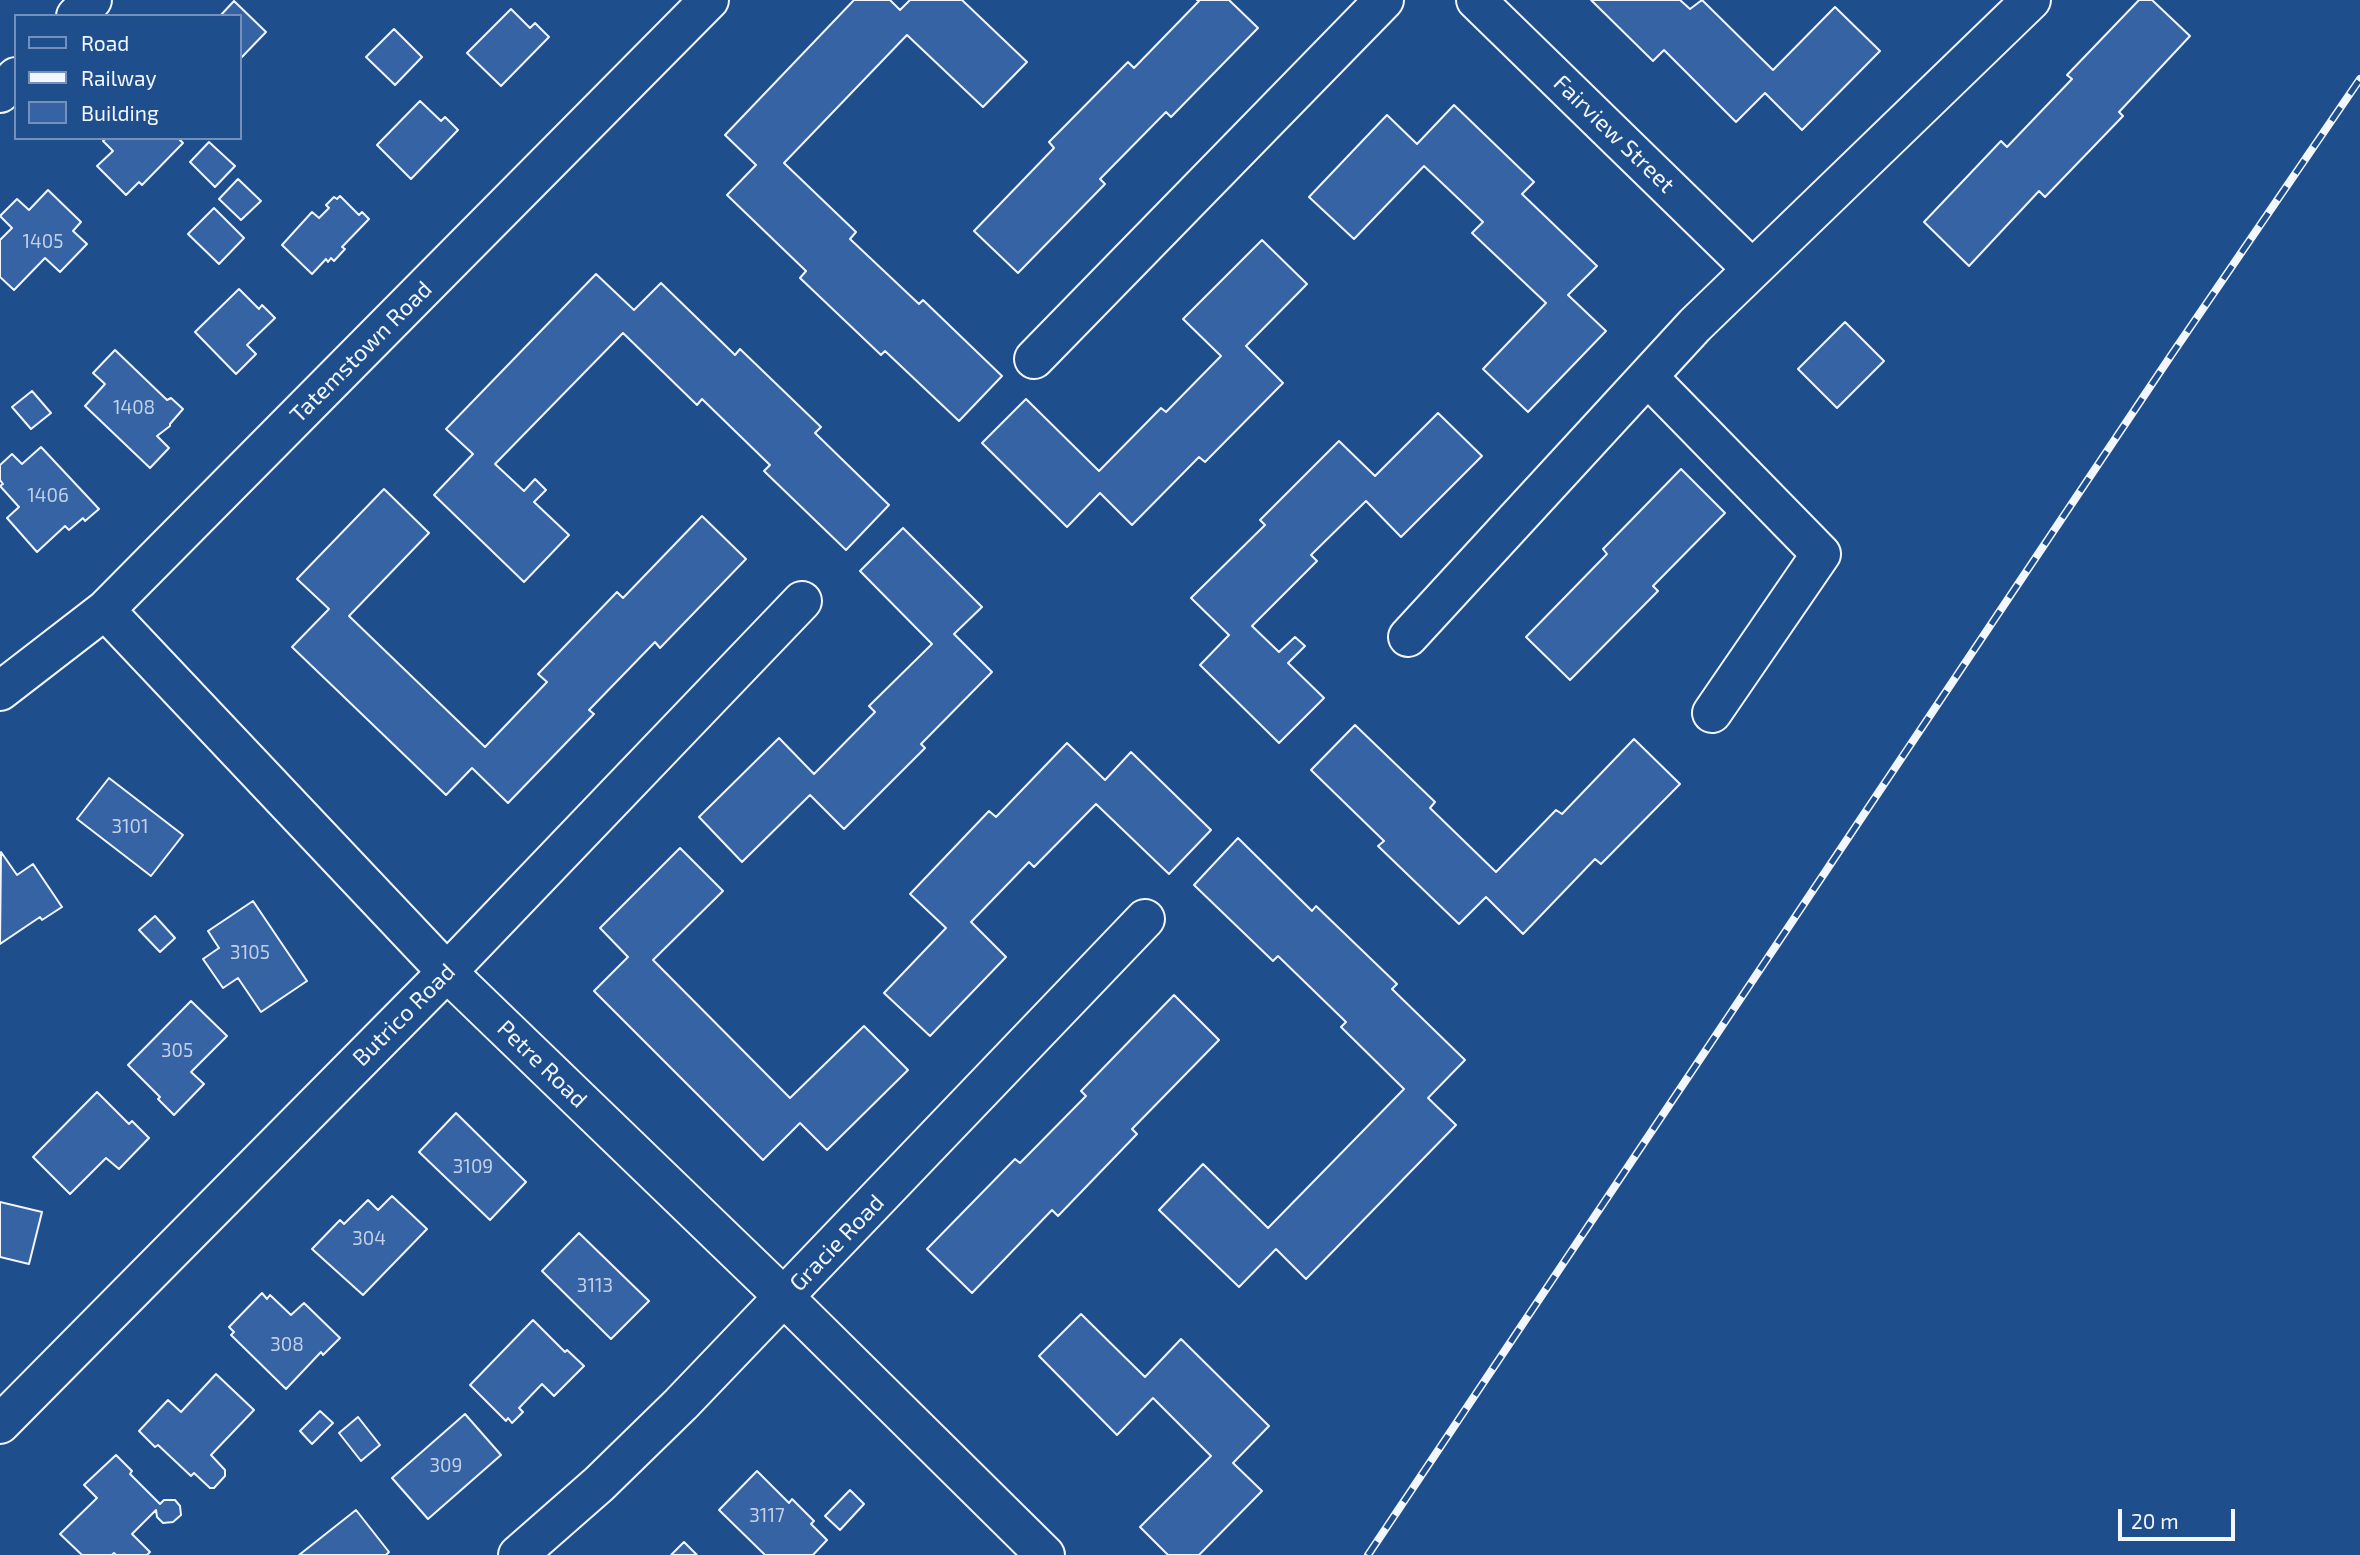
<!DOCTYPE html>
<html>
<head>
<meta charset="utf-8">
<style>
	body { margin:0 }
	#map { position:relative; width:2360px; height:1555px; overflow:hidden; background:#1f4e8c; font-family:"Exo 2",sans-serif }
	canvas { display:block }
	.legend { position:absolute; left:14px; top:14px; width:228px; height:126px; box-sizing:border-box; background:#1f4e8c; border:2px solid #7391ba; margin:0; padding:9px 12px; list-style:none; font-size:21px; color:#f2f6ff }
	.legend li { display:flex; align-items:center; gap:14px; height:35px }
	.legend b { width:35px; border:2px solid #7391ba }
	.scale { position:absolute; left:2118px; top:1509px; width:117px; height:32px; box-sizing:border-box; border:4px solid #f2f6ff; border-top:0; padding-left:9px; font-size:21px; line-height:24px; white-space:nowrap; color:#f2f6ff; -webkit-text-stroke:5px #1f4e8c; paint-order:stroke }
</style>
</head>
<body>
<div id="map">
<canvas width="2360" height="1555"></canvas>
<ul class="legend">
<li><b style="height:9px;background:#1f4e8c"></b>Road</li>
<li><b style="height:9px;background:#f2f6ff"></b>Railway</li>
<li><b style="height:19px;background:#3563a3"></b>Building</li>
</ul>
<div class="scale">20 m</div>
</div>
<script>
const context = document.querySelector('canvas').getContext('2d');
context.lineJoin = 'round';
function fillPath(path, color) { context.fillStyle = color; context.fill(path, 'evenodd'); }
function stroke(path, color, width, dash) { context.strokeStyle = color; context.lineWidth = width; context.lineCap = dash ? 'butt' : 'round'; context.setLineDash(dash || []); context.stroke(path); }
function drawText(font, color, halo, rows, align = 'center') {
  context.font = font + ' "Exo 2",sans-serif'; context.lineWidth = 5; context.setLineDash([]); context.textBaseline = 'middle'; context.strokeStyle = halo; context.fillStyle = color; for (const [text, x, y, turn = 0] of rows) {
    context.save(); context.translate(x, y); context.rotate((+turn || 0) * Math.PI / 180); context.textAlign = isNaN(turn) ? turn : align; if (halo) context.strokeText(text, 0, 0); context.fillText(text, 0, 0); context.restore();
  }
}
const building = new Path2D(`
	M854 0H890L900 10 910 0H962L1027 62 983 107 907 35 784 163 856 232 850 239 919 304 923 300 1002 376 959 421 885 351 881 355 800 278 806 271 727 195 756 165 725 135Z
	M1197 0H1229L1258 28 1171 117 1166 112 1100 179 1105 184 1018 273 974 231 1054 148 1049 142 1128 62 1134 68 1199 1Z
	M1591 0H1680L1690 9 1702 0 1773 70 1835 7 1880 51 1802 130 1765 93 1736 122 1664 50 1653 61Z
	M2139 0H2152L2190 36 2119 112 2123 116 2045 197 2039 191 1969 266 1924 222 2001 141 2007 147 2072 79 2067 75Z
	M234 1 266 32 240 59V16H220Z
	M511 9 530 28 535 23 549 37 501 86 467 53Z
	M394 29 422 57 395 85 366 57Z
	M420 101 441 121 445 117 458 130 411 179 377 145Z
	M1454 105 1534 182 1522 194 1597 266 1568 295 1606 331 1528 412 1483 369 1546 303 1472 233 1483 222 1424 166 1354 239 1309 197 1387 115 1417 144Z
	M106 138H178L183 143 142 185 139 182 126 195 97 166 113 151 103 141Z
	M209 142 235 166 215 187 190 162Z
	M238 179 261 201 241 220 219 199Z
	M48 190 81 222 73 231 87 244 60 272 45 258 14 290 0 277V240L12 228 0 216 17 199 29 210Z
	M340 196 359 215 362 212 369 219 342 247 345 249 334 261 331 258 328 262 326 259 312 274 282 245 312 212 319 218 329 208 326 205 334 197 337 199Z
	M214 208 244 238 219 264 188 234Z
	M1262 240 1307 284 1246 346 1283 383 1205 462 1199 457 1132 525 1100 493 1067 527 982 443 1026 399 1099 471 1161 408 1166 412 1221 356 1183 319Z
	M596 274 634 310 661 283 735 355 740 349 821 427 815 433 889 505 846 550 764 471 770 465 702 399 697 405 623 333 495 464 524 491 535 479 546 490 534 502 569 535 524 582 434 495 473 454 446 429Z
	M239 289 259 309 262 305 275 318 247 345 256 354 236 374 195 332Z
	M1845 322 1884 361 1837 408 1798 369Z
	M115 350 167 400 171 398 183 409 170 424V426L157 436 169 448 150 468 85 406 105 384 93 373Z
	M32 391 51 413 31 429 12 407Z
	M1438 413 1482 456 1401 537 1366 501 1311 555 1317 561 1252 626 1279 652 1295 637 1305 646 1288 663 1324 698 1279 743 1200 665 1229 635 1191 598 1265 525 1260 520 1339 441 1375 476Z
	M41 447 99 509 85 521 83 518 69 530 65 526 37 552 7 518 19 507 0 486 3 484 0 480V465L12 454 22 464Z
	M1681 469 1725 513 1653 586 1658 591 1570 680 1526 637 1607 554 1603 549Z
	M384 489 429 533 349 616 485 747 547 682 538 674 617 592 623 598 702 516 746 559 660 648 655 642 589 710 594 714 508 803 472 768 446 795 292 647 329 609 297 579Z
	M903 528 982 607 954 634 992 672 921 744 925 748 844 829 810 795 742 862 699 817 779 738 814 774 875 712 869 706 932 644 860 571Z
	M1355 725 1435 802 1430 808 1496 872 1556 810 1562 814 1634 739 1680 784 1601 864 1595 859 1523 934 1486 897 1459 924 1378 846 1384 841 1311 770Z
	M1067 743 1105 780 1131 752 1211 830 1169 874 1096 804 1034 867 1029 862 971 922 1006 957 930 1036 884 993 946 928 910 894 989 811 996 817Z
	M109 778 183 835 151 876 77 819Z
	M1238 838 1312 911 1316 906 1397 984 1392 989 1465 1060 1428 1098 1456 1125 1306 1279 1276 1249 1239 1287 1159 1210 1203 1164 1268 1228 1404 1089 1341 1027 1346 1022 1278 956 1273 961 1194 885Z
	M680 848 723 891 653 960 790 1098 864 1026 908 1070 827 1150 800 1123 763 1160 594 991 628 957 600 928Z
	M1 852 17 875 33 864 62 907 42 920 40 917 0 944Z
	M253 901 307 981 261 1012 238 978 223 988 203 959 219 948 208 931Z
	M155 916 175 938 160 952 139 930Z
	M1174 995 1219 1040 1132 1129 1137 1134 1058 1216 1052 1210 972 1293 927 1249 1015 1159 1020 1163 1086 1096 1081 1091Z
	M191 1001 227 1036 191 1072 204 1084 174 1115 158 1099 160 1097 128 1065Z
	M97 1092 129 1124 132 1121 149 1138 119 1169 106 1158 70 1194 33 1157Z
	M456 1113 526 1182 490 1220 419 1152Z
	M392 1196 427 1229 363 1295 312 1249 340 1220 344 1224 368 1200 378 1210Z
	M0 1202 42 1212 29 1264 0 1257Z
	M579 1233 649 1301 611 1339 542 1271Z
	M262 1293 267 1299 270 1295 291 1315 304 1303 340 1338 323 1355 321 1352 286 1389 231 1335 234 1332 229 1327Z
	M1081 1314 1145 1377 1181 1339 1269 1426 1233 1463 1262 1491 1199 1555H1168L1140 1527 1211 1456 1153 1398 1117 1435 1039 1356Z
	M533 1320 565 1352 567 1350 584 1366 554 1396 542 1384 519 1408 523 1412 512 1423 508 1418 506 1421 470 1385Z
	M216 1374 254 1410 211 1455 225 1470V1476L214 1488H210L194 1473 191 1476 158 1445 155 1447 139 1431 168 1400 181 1412Z
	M320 1411 333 1423 312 1444 300 1431Z
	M465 1414 501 1455 428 1519 392 1478Z
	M358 1417 380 1445 361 1461 339 1433Z
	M116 1455 132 1471 130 1474 160 1504 164 1500H175L180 1506 181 1515 173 1522 163 1523 157 1517 156 1510 132 1534 150 1552 147 1555H116L114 1553 112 1555H82L60 1534 97 1498 84 1485Z
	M757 1471 789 1503 792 1499 814 1521 811 1524 827 1540 813 1555H765L719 1510Z
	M850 1490 864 1504 840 1530 825 1516Z
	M356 1510 389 1552 386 1555H299Z
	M684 1542 697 1555H671Z`);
fillPath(building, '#3563a3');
stroke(building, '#f2f6ff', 2);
const minor = new Path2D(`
	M1476 0 1751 268
	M76 16 92 0
	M0 93 16 77
	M1034 359 1384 0
	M1648 377 1821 554 1712 713
	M105 610 447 972 785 1298 1045 1555
	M1408 637 1695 325 2031 0
	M0 691 105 610 709 0
	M0 1424 447 972 802 601
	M518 1555 599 1484 681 1404 1145 919`);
stroke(minor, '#f2f6ff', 42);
stroke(minor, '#1f4e8c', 38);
const rail = new Path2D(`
	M1368 1555 2172 354 2360 79`);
stroke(rail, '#f2f6ff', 8);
stroke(rail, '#1f4e8c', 5, [16]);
drawText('19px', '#c3d1e8', null, [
	["1405",43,242],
	["1408",134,408],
	["1406",48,496],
	["3101",130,827],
	["3105",250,953],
	["305",177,1051],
	["3109",473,1167],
	["304",369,1239],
	["3113",595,1286],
	["308",287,1345],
	["309",446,1466],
	["3117",767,1516]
]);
drawText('23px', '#f2f6ff', '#1f4e8c', [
	["Fairview Street",1614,134,44],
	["Tatemstown Road",361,352,-45],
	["Butrico Road",404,1015,-45],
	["Petre Road",542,1064,44],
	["Gracie Road",837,1243,-46]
]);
</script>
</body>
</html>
